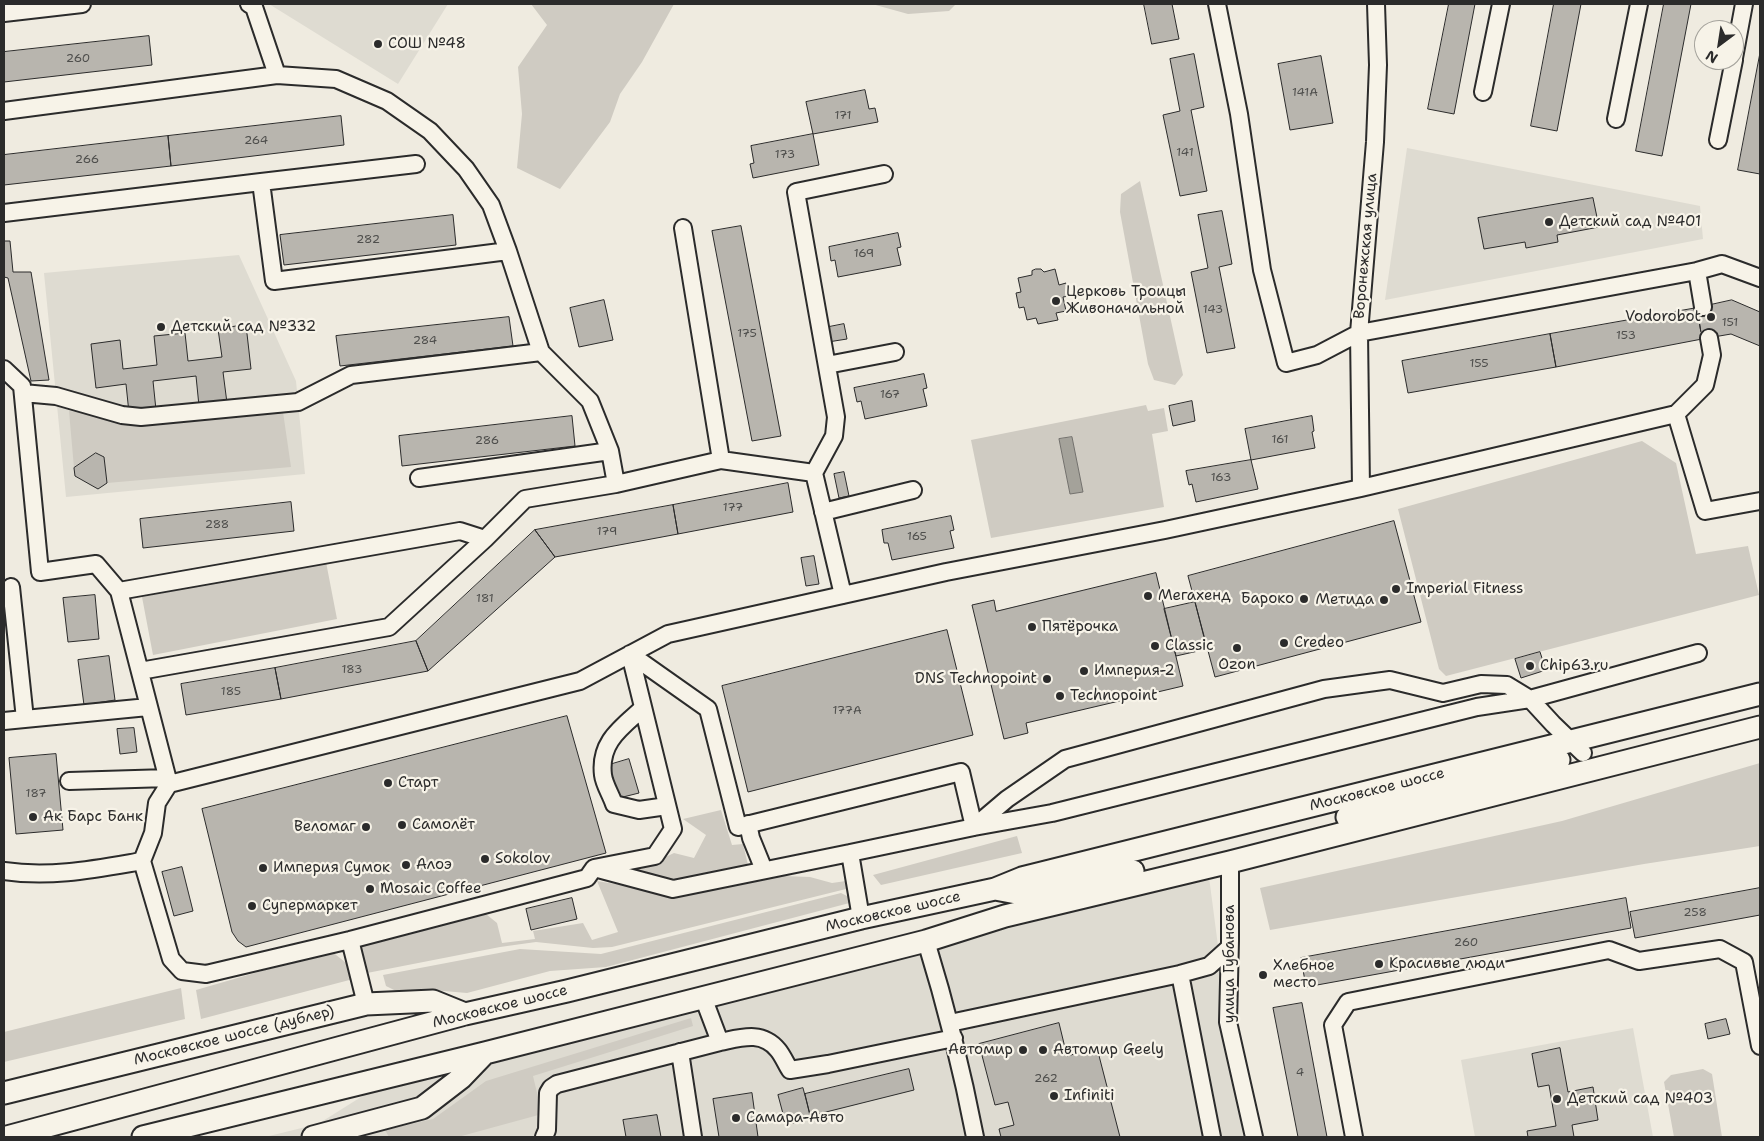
<!DOCTYPE html>
<html>
<head>
<meta charset="utf-8">
<style>
	body { margin:0 }
	#map { position:relative; width:1764px; height:1141px; overflow:hidden; background:#efebe0; font-family:"Shantell Sans",sans-serif }
	canvas { display:block }
	.frame { position:absolute; inset:0; border:5px solid #2b2b2b; pointer-events:none }
	.north { position:absolute; left:1694px; top:20px; width:50px; height:50px; box-sizing:border-box; background:#f7f3e8; border:1px solid #a5a39c; border-radius:50%; rotate:211deg; font-size:14px; font-weight:700; line-height:20px; text-align:center; color:#2b2b2b }
	.north::after { content:''; display:block; margin:auto; width:18px; height:22px; background:#2b2b2b; clip-path:polygon(50% 0,100% 100%,50% 72%,0 100%) }
</style>
</head>
<body>
<div id="map">
<canvas width="1764" height="1141"></canvas>
<div class="frame"></div>
<div class="north">N</div>
</div>
<script>
const context = document.querySelector('canvas').getContext('2d');
context.lineJoin = 'round';
function fillPath(path, color) { context.fillStyle = color; context.fill(path, 'evenodd'); }
function stroke(path, color, width, dash) { context.strokeStyle = color; context.lineWidth = width; context.lineCap = dash ? 'butt' : 'round'; context.setLineDash(dash || []); context.stroke(path); }
function drawText(font, color, halo, rows, align = 'center') {
  context.font = font + ' "Shantell Sans",sans-serif'; context.lineWidth = 4.5; context.setLineDash([]); context.textBaseline = 'middle'; context.strokeStyle = halo; context.fillStyle = color; for (const [text, x, y, turn = 0] of rows) {
    context.save(); context.translate(x, y); context.rotate((+turn || 0) * Math.PI / 180); context.textAlign = isNaN(turn) ? turn : align; if (halo) context.strokeText(text, 0, 0); context.fillText(text, 0, 0); context.restore();
  }
}
fillPath(new Path2D(`
	M269 4H448L398 84Z
	M1407 148 1700 206 1703 239 1385 300Z
	M239 255 296 381 305 474 66 497 44 273Z
	M1209 877 1243 1137H265L318 1124 369 1092Z
	M1633 1028 1653 1137H1475L1461 1060Z`), '#dedbd1');
fillPath(new Path2D(`
	M531 4H674L642 62 620 94 610 122 560 189 517 168 522 114 518 67 547 25Z
	M872 4H956L949 11 908 14Z
	M1140 181 1183 375 1175 385 1154 380 1148 364 1120 212 1121 194Z
	M1146 405 1148 411 1164 408 1168 431 1152 434 1164 507 991 538 971 440Z
	M69 411 149 421 283 412 291 467 107 483 104 457 96 453 74 468Z
	M1642 441 1676 463 1696 554 1748 546 1759 595 1446 676 1439 669 1398 509Z
	M326 562 337 619 153 655 142 597Z
	M1760 763V846L1644 864 1270 930 1260 888 1562 821Z
	M721 810 732 845 743 844 748 865 682 882 634 872 674 853 694 858 706 835 683 819Z
	M1017 836 1022 853 881 885 873 875Z
	M784 876 810 877 832 883 846 881V889L612 947 593 948 536 942 500 947 367 973 361 953 362 940 481 910 497 923 502 943 535 939 533 931 583 923 592 940 618 932 597 881 664 892 690 894Z
	M841 893 857 901 606 967 550 971 467 993 432 990 400 993 386 986 383 975 520 949 601 954Z
	M331 951 345 962 357 978 201 1019 196 990Z
	M181 988 185 1019 4 1062V1032Z
	M691 1018 693 1026 533 1076 542 1114 458 1137H389L385 1130 433 1119 486 1081Z
	M1703 1069 1712 1074 1722 1137H1674L1664 1082 1671 1075Z`), '#cfcbc2');
const water = new Path2D(`
	M1072 437 1083 492 1070 494 1059 439Z`);
fillPath(water, '#a4a29a');
stroke(water, '#74726e', 1);
const building = new Path2D(`
	M1144 4H1172L1179 39 1152 44Z
	M1449 4H1475L1454 114 1428 109Z
	M1554 4H1581L1557 131 1531 126Z
	M1664 4H1691L1662 156 1636 151Z
	M149 36 152 65 4 82V52Z
	M1760 53V174L1738 170Z
	M1194 54 1204 107 1191 110 1207 191 1180 196 1163 115 1180 111 1170 59Z
	M1321 56 1333 123 1290 130 1278 64Z
	M865 90 869 109 875 108 878 122 813 134 806 102Z
	M341 116 344 145 171 166 168 136Z
	M813 134 819 165 753 178 750 164 754 163 751 146Z
	M168 136 171 166 4 185V155Z
	M1593 198 1599 227 1557 235 1558 242 1526 248 1525 242 1484 249 1478 218Z
	M1222 211 1232 264 1219 267 1235 348 1207 353 1191 272 1208 268 1198 215Z
	M453 215 456 245 284 265 280 235Z
	M741 226 781 436 752 441 712 231Z
	M898 233 901 247 897 248 901 265 838 277 835 260 831 261 829 247Z
	M4 241H10L13 272H31L49 380 31 381 8 278 4 277Z
	M1036 269H1041L1044 272 1055 269 1059 285 1066 283 1069 296 1063 297 1066 311 1056 313 1058 320 1038 324 1036 318 1027 320 1024 307 1019 308 1016 293 1021 292 1018 278 1032 275V271Z
	M604 300 613 340 579 347 570 308Z
	M1732 300 1760 312V346L1731 334 1702 339 1697 308Z
	M1697 308 1702 339 1556 367 1550 334Z
	M509 317 513 346 340 366 336 336Z
	M844 324 847 339 828 342 824 328Z
	M246 325 251 369 223 372 227 403 199 406 196 376 153 381 156 410 129 413 126 384 96 388 91 344 120 340 123 369 157 365 154 336 185 333 188 361 222 357 218 329Z
	M1550 334 1556 367 1408 393 1402 361Z
	M924 374 927 388 923 389 927 406 865 419 861 401 857 402 854 388Z
	M1192 401 1195 421 1173 426 1169 406Z
	M572 416 575 446 402 466 399 436Z
	M1312 416 1314 431 1312 432 1315 448 1251 460 1245 429Z
	M96 453 104 457 107 483 98 489 75 476 74 468Z
	M1251 460 1258 489 1196 502 1192 484 1189 485 1186 471Z
	M844 472 849 496 839 498 834 474Z
	M788 483 793 512 678 534 673 505Z
	M291 502 294 531 143 548 140 519Z
	M673 505 678 534 555 557 535 530Z
	M951 516 954 530 950 531 954 548 892 560 888 543H884L882 530Z
	M1394 521 1421 622 1215 677 1188 576Z
	M535 530 555 557 428 671 416 641Z
	M814 556 819 584 806 586 801 558Z
	M1156 573 1183 686 1026 723 1028 733 1004 739 972 605 994 600 996 611Z
	M95 595 99 639 68 642 63 598Z
	M1195 602 1207 649 1176 656 1164 609Z
	M947 630 973 735 748 792 722 686Z
	M416 641 428 671 281 699 275 668Z
	M1540 652 1546 670 1521 678 1515 659Z
	M109 656 115 700 84 705 78 660Z
	M275 668 281 699 186 715 181 684Z
	M567 716 606 853 246 947 238 941 232 932 202 809Z
	M134 728 137 752 120 754 117 729Z
	M56 754 63 830 16 834 9 758Z
	M629 759 639 793 619 798 609 765Z
	M182 867 193 911 174 916 162 872Z
	M1760 888V915L1635 938 1630 912Z
	M572 898 577 919 531 930 526 909Z
	M1626 898 1631 928 1306 987 1301 958Z
	M1302 1003 1327 1137H1298L1273 1008Z
	M1726 1019 1730 1034 1708 1039 1705 1024Z
	M1059 1023 1067 1056 1097 1048 1120 1137H1001L999 1129 1014 1125 1008 1102 995 1105 979 1044Z
	M1560 1048 1568 1092 1593 1087 1598 1120 1572 1125 1574 1137H1528L1527 1131 1556 1126 1549 1085 1538 1087 1532 1054Z
	M909 1069 914 1090 810 1116 805 1094Z
	M803 1088 811 1118 786 1125 778 1095Z
	M752 1093 758 1137H719L713 1099Z
	M657 1115 661 1137H626L623 1120Z`);
fillPath(building, '#b8b5ae');
stroke(building, '#2b2b2b', 1);
stroke(new Path2D(`
	M1703 307 1709 338`), '#c8c5bc', 16, [16, 8]);
const minor = new Path2D(`
	M249 4 254 7 277 75 336 79 387 101 430 131 466 169 491 205 508 251 541 352 590 401 610 451 616 484
	M1217 4 1239 114 1262 270 1286 363 1317 355 1359 333 1697 271 1722 264 1760 278
	M4 13 82 4
	M1734 58 1744 4
	M1483 92 1501 4
	M4 111 277 75
	M1616 119 1639 4
	M1718 140 1734 60
	M261 182 416 164
	M4 213 261 182 274 281 508 251
	M683 228 721 460
	M1697 271 1703 307
	M827 365 895 352
	M4 369 22 386 40 572 96 564 119 591 460 531 485 539
	M23 393 56 396 122 415 141 417 298 402 351 375 541 352
	M1676 414 1705 511 1760 501
	M419 478 610 451
	M1361 488 1359 333 1375 142 1378 65 1376 4
	M823 512 913 490
	M11 587 25 719
	M119 591 169 784
	M843 595 814 473 834 436 836 417 796 192 884 174
	M630 654 708 709 738 827 961 772 974 827 1007 799 1065 759 1324 689 1390 680 1443 693 1481 684 1507 685 1530 699 1698 653
	M140 671 389 627 485 539 525 499 616 484 721 460 814 473
	M643 708C621 728 599 742 603 775 604 784 611 795 614 804L639 810 667 806
	M4 721 148 707
	M69 781 168 778
	M748 824 751 838 764 870
	M142 861 171 959 182 971 206 974 350 940 587 878 594 868 655 856 673 829 630 654
	M1230 862V941L1228 1022 1254 1137
	M598 869 673 889 850 853
	M4 871C51 878 95 869 142 861L153 833 157 803 169 784 580 681 668 634 946 572 1165 530 1361 488 1676 414 1705 385 1712 355 1709 338
	M861 918 850 853 974 827 1052 813 1477 707 1530 699 1553 724 1583 753
	M350 940 366 1004
	M926 941C946 1006 962 1070 975 1137
	M1180 974 1212 1137
	M703 997 720 1042C740 1038 762 1030 778 1050 783 1056 786 1064 790 1070L828 1064 954 1038
	M950 1023 1180 974 1209 966 1229 948
	M680 1052 693 1137
	M544 1137 547 1130 548 1093 551 1088 557 1084 720 1042
	M1354 1137 1333 1025 1348 1002 1609 950 1639 961 1720 949 1744 962 1760 1046`);
const major = new Path2D(`
	M1347 817 1559 760
	M995 889 1027 895 1133 871
	M4 1093 366 1004 433 1001 465 1014
	M7 1137 465 1014 567 991 861 918 995 889 1022 878 1760 694
	M143 1137 485 1053 926 941 1005 916 1230 862 1760 727
	M313 1137 422 1108 461 1078 485 1053`);
stroke(minor, '#2b2b2b', 20);
stroke(major, '#2b2b2b', 25);
stroke(minor, '#f7f3e8', 16);
stroke(major, '#f7f3e8', 21);
for (const [x, y, r, color] of [
	[378,44,5,"#2b2b2b"],
	[1549,222,5,"#2b2b2b"],
	[1056,301,5,"#2b2b2b"],
	[1711,317,5,"#2b2b2b"],
	[161,327,5,"#2b2b2b"],
	[1396,589,5,"#2b2b2b"],
	[1148,596,5,"#2b2b2b"],
	[1304,599,5,"#2b2b2b"],
	[1384,600,5,"#2b2b2b"],
	[1032,627,5,"#2b2b2b"],
	[1284,643,5,"#2b2b2b"],
	[1155,646,5,"#2b2b2b"],
	[1237,648,5,"#2b2b2b"],
	[1530,666,5,"#2b2b2b"],
	[1084,671,5,"#2b2b2b"],
	[1047,679,5,"#2b2b2b"],
	[1060,696,5,"#2b2b2b"],
	[388,783,5,"#2b2b2b"],
	[33,817,5,"#2b2b2b"],
	[402,825,5,"#2b2b2b"],
	[366,827,5,"#2b2b2b"],
	[485,859,5,"#2b2b2b"],
	[406,865,5,"#2b2b2b"],
	[263,868,5,"#2b2b2b"],
	[370,889,5,"#2b2b2b"],
	[252,906,5,"#2b2b2b"],
	[1379,964,5,"#2b2b2b"],
	[1263,975,5,"#2b2b2b"],
	[1023,1050,5,"#2b2b2b"],
	[1043,1050,5,"#2b2b2b"],
	[1054,1096,5,"#2b2b2b"],
	[1557,1099,5,"#2b2b2b"],
	[736,1118,5,"#2b2b2b"]
]) { const dot = new Path2D(); dot.arc(x, y, r, 0, 2 * Math.PI); context.fillStyle = color; context.fill(dot); stroke(dot, '#f7f3e8', 2); }
drawText('12px', '#4e4e4c', null, [
	["260",78,59],
	["141А",1305,93],
	["171",843,116],
	["264",256,141],
	["141",1185,153],
	["173",785,155],
	["266",87,160],
	["282",368,240],
	["169",864,254],
	["143",1213,310],
	["151",1730,323],
	["175",747,334],
	["153",1626,336],
	["284",425,341],
	["155",1479,364],
	["167",890,395],
	["161",1280,440],
	["286",487,441],
	["163",1221,478],
	["177",733,508],
	["288",217,525],
	["179",607,532],
	["165",917,537],
	["181",485,599],
	["183",352,670],
	["185",231,692],
	["177А",847,711],
	["187",36,794],
	["258",1695,913],
	["260",1466,943],
	["4",1300,1073],
	["262",1046,1079]
]);
drawText('15px', '#2b2b2b', '#f7f3e8', [
	["СОШ №48",388,44],
	["Детский сад №401",1559,222],
	["Церковь Троицы",1066,292],
	["Живоначальной",1066,309],
	["Vodorobot",1701,317,"right"],
	["Детский сад №332",171,327],
	["Imperial Fitness",1406,589],
	["Мегахенд",1158,596],
	["Бароко",1294,599,"right"],
	["Метида",1374,600,"right"],
	["Пятёрочка",1042,627],
	["Credeo",1294,643],
	["Classic",1165,646],
	["Ozon",1237,665,"center"],
	["Chip63.ru",1540,666],
	["Империя-2",1094,671],
	["DNS Technopoint",1037,679,"right"],
	["Technopoint",1070,696],
	["Старт",398,783],
	["Ак Барс Банк",43,817],
	["Самолёт",412,825],
	["Веломаг",356,827,"right"],
	["Sokolov",495,859],
	["Алоэ",416,865],
	["Империя Сумок",273,868],
	["Mosaic Coffee",380,889],
	["Супермаркет",262,906],
	["Красивые люди",1389,964],
	["Хлебное",1273,966],
	["место",1273,983],
	["Автомир",1013,1050,"right"],
	["Автомир Geely",1053,1050],
	["Infiniti",1064,1096],
	["Детский сад №403",1567,1099],
	["Самара-Авто",746,1118]
], 'left');
drawText('15px', '#2b2b2b', '#f7f3e8', [
	["Воронежская улица",1366,246,-85],
	["Московское шоссе",1377,790,-14],
	["Московское шоссе",893,912,-13],
	["улица Губанова",1230,964,-90],
	["Московское шоссе",500,1007,-14],
	["Московское шоссе (дублер)",234,1036,-14]
]);
</script>
</body>
</html>
